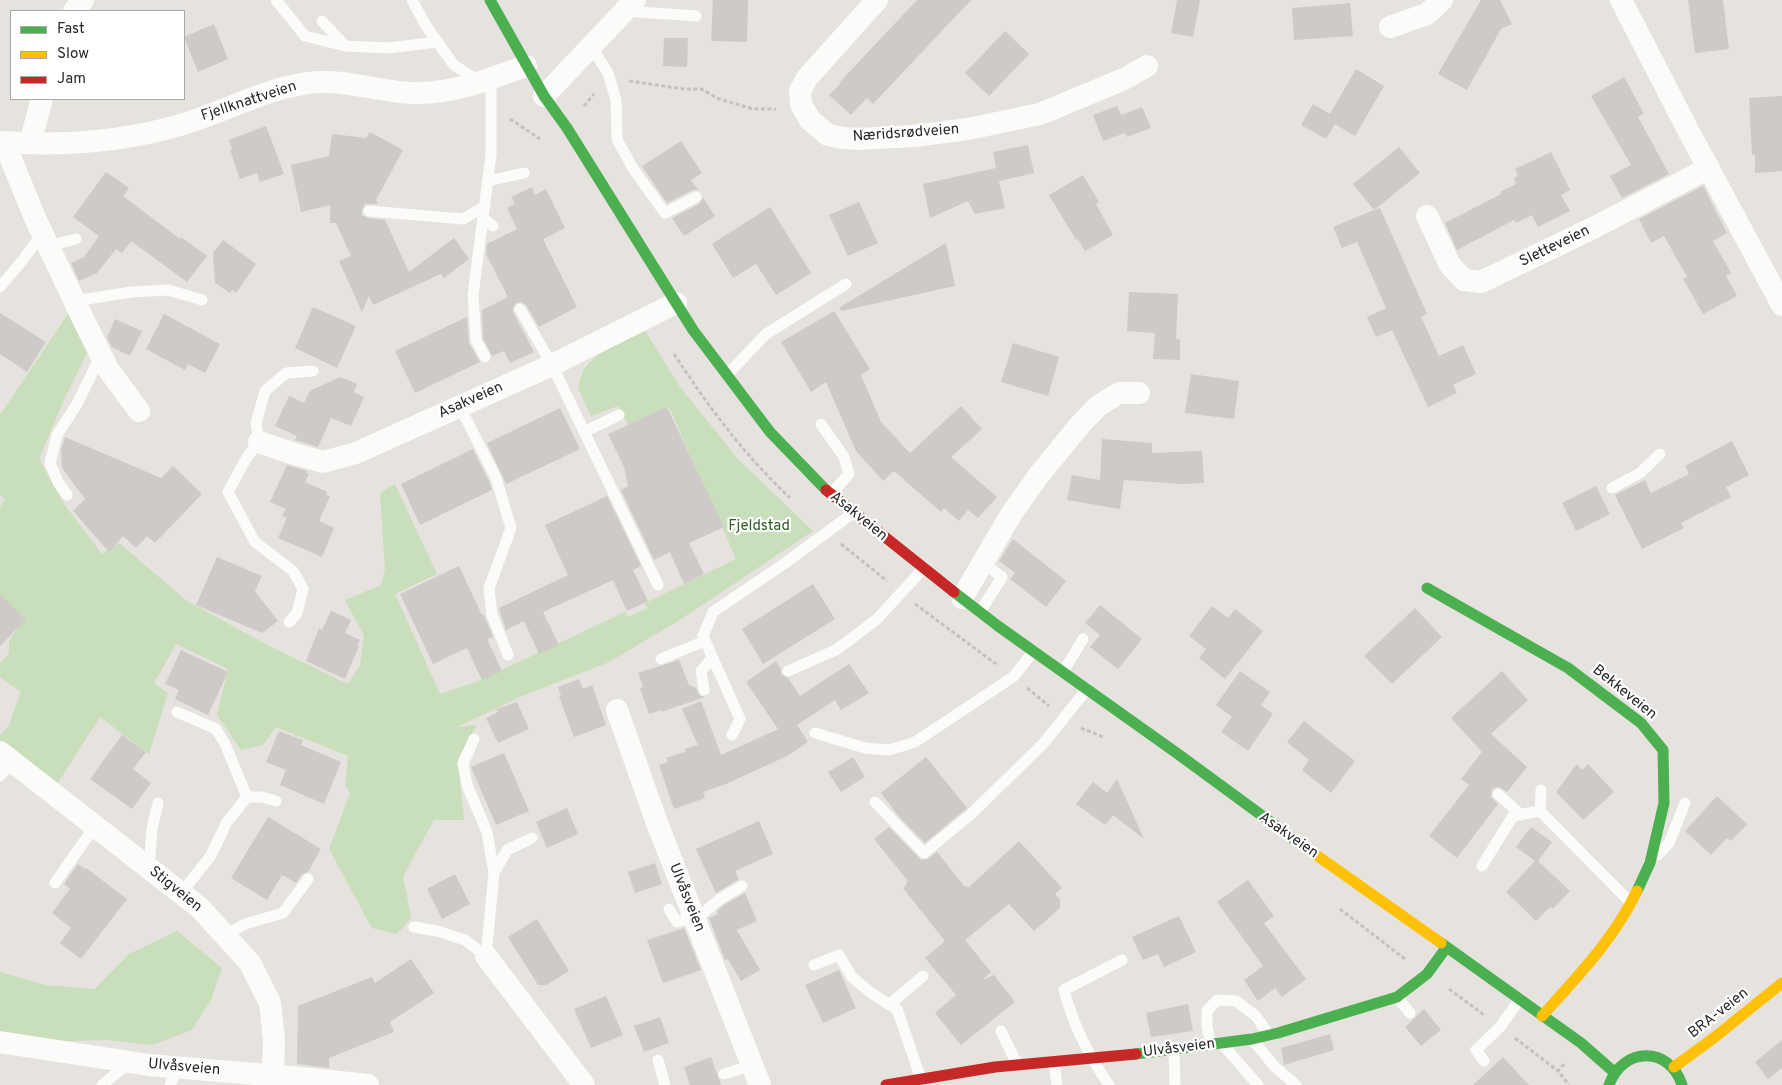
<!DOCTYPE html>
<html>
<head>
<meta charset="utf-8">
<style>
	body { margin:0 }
	#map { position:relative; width:1782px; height:1085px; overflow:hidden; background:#e6e2de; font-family:Overpass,sans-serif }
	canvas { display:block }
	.legend { position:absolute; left:10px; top:10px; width:175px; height:90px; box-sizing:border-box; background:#fff; border:1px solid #a9a9a9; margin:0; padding:6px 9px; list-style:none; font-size:15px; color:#282828 }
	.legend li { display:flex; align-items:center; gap:10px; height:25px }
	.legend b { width:25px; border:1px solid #a9a9a9 }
</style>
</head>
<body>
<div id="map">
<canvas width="1782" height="1085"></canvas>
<ul class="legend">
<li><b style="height:6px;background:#4caf50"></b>Fast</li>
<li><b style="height:6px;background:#ffc107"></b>Slow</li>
<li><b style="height:6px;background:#c62828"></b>Jam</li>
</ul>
</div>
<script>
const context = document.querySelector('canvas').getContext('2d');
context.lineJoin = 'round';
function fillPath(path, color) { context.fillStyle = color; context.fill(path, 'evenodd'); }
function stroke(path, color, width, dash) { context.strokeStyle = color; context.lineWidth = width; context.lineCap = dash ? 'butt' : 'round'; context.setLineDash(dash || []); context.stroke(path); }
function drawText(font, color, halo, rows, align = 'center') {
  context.font = font + ' Overpass,sans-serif'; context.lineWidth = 4.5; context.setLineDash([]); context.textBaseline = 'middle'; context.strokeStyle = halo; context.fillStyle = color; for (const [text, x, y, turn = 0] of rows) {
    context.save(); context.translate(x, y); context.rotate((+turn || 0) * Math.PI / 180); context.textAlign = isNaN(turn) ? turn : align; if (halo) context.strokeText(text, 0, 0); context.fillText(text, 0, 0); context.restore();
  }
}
fillPath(new Path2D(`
	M68 314 87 353 63 402 39 459 64 504 102 554 119 543 187 601 271 647 348 684 360 665 364 636 345 600 381 585 385 569 380 493 395 484 437 574 395 594 440 694 476 682 625 612 628 617 648 608 645 603 736 559 669 407 629 426 618 406 591 416 578 388C580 382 581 374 584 369 598 351 624 339 645 331L680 387 738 459 813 531 675 623 607 663 522 696 457 727 477 725 458 758 464 820H434L403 876 411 918 397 934 372 928 329 849 350 793 345 785 348 756 276 727 263 745 241 750 217 715 228 669 176 644 154 683 168 693 149 754 100 717 56 786 0 741V736L9 725 21 692 0 677V663L9 653V641L24 619 0 601V507L5 499 0 495V415Z
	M177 931 222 968 211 1000 192 1030 152 1045 108 1040 0 1043V972L45 985 95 989 129 954Z`), '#c9deba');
fillPath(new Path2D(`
	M713 0H748L747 42 711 41Z
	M917 0H971L873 104 867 98 851 115 829 95 840 84 839 83Z
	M1177 0H1200L1193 37 1171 33Z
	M1481 0H1500L1512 24 1501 29 1467 90 1438 74Z
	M1688 0H1723L1729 49 1695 53Z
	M1350 3 1353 36 1294 40 1292 8Z
	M214 24 228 59 198 72 184 37Z
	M1005 31 1029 54 989 96 965 73Z
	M664 38H688L687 67 663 66Z
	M1356 69 1384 86 1355 136 1335 124 1326 139 1301 125 1313 104 1330 114Z
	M1624 77 1644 114 1638 117 1669 174 1622 198 1610 176 1631 165 1591 96Z
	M1782 96V171L1755 173V155H1752L1749 98Z
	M1117 106 1121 115 1142 107 1151 128 1127 137 1125 133 1103 141 1093 115Z
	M266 126 284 174 260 182 257 173 240 179 230 150 232 149 229 140Z
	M370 132 403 150 376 200 378 204H365L362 210V215L368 218 385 220 409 272 454 238 469 259 444 278 441 274 373 305 369 296 362 312 339 261 351 256 336 223H330V205L301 212 291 165 329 156 332 134 366 138Z
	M681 141 702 173 691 180 698 190H693L667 203 642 166Z
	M1028 145 1034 173 999 181 1005 208 975 214 968 201 930 218 923 184 996 168 993 152Z
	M1399 147 1420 173 1374 210 1380 208 1427 314 1421 317 1439 356 1463 345 1476 374 1453 385 1457 393 1428 407 1392 330 1376 337 1367 317 1386 308 1357 242 1342 248 1333 227 1374 210 1353 184Z
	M1551 152 1570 190 1561 195 1570 211 1538 227 1532 215 1516 223 1514 220 1457 250 1445 223 1501 194 1500 192 1516 184 1514 178 1518 176 1515 169Z
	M106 172 129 188 123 196 180 239 181 237 207 256 187 282 131 241 122 253 116 249 97 273 79 281 71 263 84 257 99 236 73 217Z
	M1083 175 1099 202 1096 204 1113 235 1085 251 1078 239 1076 240 1049 195Z
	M1703 186 1727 233 1713 241 1731 273 1726 276 1737 296 1703 314 1683 279 1687 277 1664 236 1651 243 1639 219Z
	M532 187 535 195 546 189 565 228 543 239 577 307 539 327 526 305 521 302 516 303 513 308V312L534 352 510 363 504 351 492 356 483 338 482 310 508 297 486 254 487 244 517 229 507 208 515 204 511 197Z
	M703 198 715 216 684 236 672 218 699 204Z
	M859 202 878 243 848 256 829 215Z
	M770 207 811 273 776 295 756 264 733 278 712 244Z
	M223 240 256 264 236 293 232 290 230 293 215 283 213 253Z
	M946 243 955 286 841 311 840 307Z
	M1129 292 1178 294 1176 339 1180 340V360L1153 359 1155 333 1127 331Z
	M313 307 356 326 337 368 295 348Z
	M834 311 870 369 861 375 881 422 910 453 961 406 982 429 951 457 997 497 978 518 968 510 959 521 944 508 941 512 894 471 883 481 856 451 826 382 811 392 781 342Z
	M0 313 46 342 27 372 0 354Z
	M164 314 220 344 205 373 188 364 185 370 146 349Z
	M467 317 469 343 480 362 415 393 395 351Z
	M115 319 142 331 130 356 112 347 107 337Z
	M1013 343 1059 357 1048 396 1001 382Z
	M1191 374 1239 381 1234 419 1185 413Z
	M340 377 357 384 354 392 364 397 351 426 331 418 318 447 295 440 297 436 275 426 289 396 304 403 310 391Z
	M667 407 724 527 689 543 704 574 684 584 670 552 654 560 621 490 628 486 624 467 608 434Z
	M560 408 580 449 506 484 487 443Z
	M65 437 161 478 173 466 202 494 155 543 147 536 136 548 123 536 109 552 73 511 85 499 62 468 61 449Z
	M1102 439 1152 443V453L1202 451 1204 483 1182 484 1124 480 1120 509 1067 500 1072 475 1100 480Z
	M1732 441 1749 475 1726 487 1731 497 1681 523 1684 528 1642 549 1615 495 1645 480 1651 493 1689 474 1685 466Z
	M473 449 489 481 492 490 420 525 401 484Z
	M287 465 307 471 306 473 309 474 305 482 327 492 326 495 330 496 319 521 334 528 322 557 278 538 287 518 282 516 286 509 270 502Z
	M1596 486 1610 514 1576 531 1562 503Z
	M607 496 641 566 633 570 648 601 627 611 613 580 543 612 559 645 539 654 524 621 506 630 499 608 568 575 545 525Z
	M1013 539 1066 581 1046 607 1010 579 1015 573 999 561Z
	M217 557 262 576 255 591 278 621 262 633 196 605Z
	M459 566 482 615H484L493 637 487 639 502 671 482 680 467 648 433 664 400 594Z
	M813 584 835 619 763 664 742 629Z
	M0 594 26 620 0 646Z
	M1100 605 1142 639 1118 669 1090 647 1100 635 1085 623Z
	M1212 606 1228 618 1235 609 1263 631 1225 679 1199 658 1206 649 1189 636Z
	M1415 608 1442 637 1392 684 1364 656Z
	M331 611 351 620 345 633 360 640 357 645 359 646 345 679 306 661 319 628 322 630Z
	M181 650 228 672 208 715 175 699 179 690 165 684Z
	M679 660 689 685 696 688 699 695 705 697 661 712V710L649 714 640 688 643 687 638 673Z
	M776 661 781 669V674L788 678 800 696 849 664 869 693 841 710 835 700 797 725 808 742 787 756 726 784 703 792 705 798 674 809 659 765 668 762 666 758 685 752V749L698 745 682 709 701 701 721 755 778 729 746 682Z
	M1240 671 1270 692 1261 705 1273 714 1248 751 1221 732 1232 717 1216 705Z
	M1502 671 1528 700 1491 734 1527 767 1507 792 1499 787 1492 789 1491 797 1498 804 1457 858 1429 836 1469 785 1461 779 1482 752 1451 718Z
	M579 679 583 689 592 685 606 725 574 737 559 696H561L558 687Z
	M517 702 529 729 498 743 486 718 498 712 496 709Z
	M1304 721 1355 761 1331 793 1302 770 1309 760 1287 742Z
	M279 731 303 740 301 745 341 762 324 804 280 785 286 770 266 762Z
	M122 735 146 752 133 769 151 783 132 809 90 779Z
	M504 753 529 811 496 825 471 767Z
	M853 757 865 777 841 792 828 772Z
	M926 757 967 808 925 843 900 818 881 793Z
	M1577 764 1582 770 1588 764 1614 792 1583 820 1556 792Z
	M1117 779 1144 839 1113 815 1105 825 1076 804 1093 782 1107 793Z
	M1717 796 1747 824 1731 841 1727 838 1711 855 1685 831Z
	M567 808 578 834 547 848 536 822Z
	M268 817 321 849 308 872 302 874 296 883 282 875 267 900 231 878Z
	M759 821 773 854 735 871 739 879 716 893 696 849Z
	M889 827 921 860 928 859 937 852 965 887 967 886 968 888 1019 841 1062 888 1055 894 1060 899V908L1034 931 1009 904 965 940 991 972 982 980 994 975 1015 1002 961 1045 935 1013 956 995 925 958 945 941 903 888 907 884 906 882 908 881 874 839Z
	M1531 827 1552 842 1538 861 1570 891 1553 909 1550 907 1536 921 1506 892 1535 861 1516 847Z
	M655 863 662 884 635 893 628 872Z
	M78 864 85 869 86 868 127 899 81 959 60 943 71 928 52 913 70 889 64 884Z
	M455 874 470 904 442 919 427 889Z
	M1248 880 1274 916 1264 923 1306 979 1282 997 1275 988 1258 1001 1244 980 1263 966 1217 902Z
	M745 893 757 921 737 930 760 970 741 981 728 959 725 960 709 918 718 914 717 911 724 905Z
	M1179 916 1196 952 1164 967 1158 954 1143 960 1132 937Z
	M537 919 569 971 546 985H538L508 937Z
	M684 928 701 970 663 983 647 940Z
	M411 959 434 993 390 1022 394 1032 329 1058V1068L297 1064 298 1006 372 977 375 983Z
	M839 970 856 1008 823 1023 805 985Z
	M606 996 623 1035 591 1048 574 1009Z
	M1188 1004 1193 1031 1151 1037 1146 1013Z
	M1424 1009 1441 1030 1421 1046 1405 1027Z
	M660 1017 669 1043 644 1052 634 1026Z
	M1330 1034 1334 1050 1284 1065 1281 1048Z
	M1782 1040V1068L1768 1079 1755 1062Z
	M711 1057 721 1085H690L684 1067Z
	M1503 1057 1529 1085H1473Z`), '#cdcac7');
stroke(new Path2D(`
	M629 81 684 89H701L719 99 753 109H776
	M584 106 594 94
	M510 119 540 139
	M674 354C708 406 744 455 790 498
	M841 544 887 581
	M915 604 996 664
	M1027 688 1049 706
	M1081 728 1103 737
	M1340 909 1405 959
	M1449 989 1484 1015
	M1515 1038 1558 1071
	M1564 1064 1558 1071 1569 1085`), '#c3c2c2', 3, [4, 2.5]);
stroke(new Path2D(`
	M276 0 305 36 345 46
	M412 0 426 26 454 65 480 82
	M624 11 696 16
	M322 21 345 46 389 48 437 42
	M591 46 608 73 616 100 617 139 632 167 665 213 696 197
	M488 181 524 173
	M369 211 463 219 485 206
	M483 218 493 226
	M48 246 76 239
	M0 287 22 261 42 234
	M74 301 132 292 168 290 202 300
	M520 309 552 365 658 585
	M485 357 476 340 473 295 491 155V78
	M727 375 766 334 846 284
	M460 407 496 478 511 528 489 588 492 615 508 655
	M821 424 844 457 849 474 831 494
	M584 432 619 415
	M1612 488 1640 473 1660 454
	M67 495 58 482 50 463 57 435 77 404 101 355
	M980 612 1002 577 983 563
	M289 622 297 613 303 589 293 571 255 542 228 492 247 457 259 442 256 423 265 391 286 373 313 371
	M661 659 705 641
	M788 671 836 650 876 620 924 568
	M1063 672 1083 639
	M704 690 701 671 712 658
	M177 712 216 729 225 744 247 797
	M815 733 865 748 889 750 915 742 1013 677 1034 651
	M732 735 740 719 703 636 713 612 788 561 853 513
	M474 739 463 764 467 785 487 832 494 873
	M0 776 11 762
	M1498 794 1521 815
	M875 802 924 853 970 815 1043 744 1087 689
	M1540 811 1541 790
	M1658 855 1669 843 1685 803
	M1482 866 1513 816 1540 811 1631 903
	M149 868 152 829 158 803
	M55 883 95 826
	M181 893 210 857 227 822 247 797H262L276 801
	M669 909 677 922 694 917
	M695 920 720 899 742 886
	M414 927 437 931 465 940 486 956
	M225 935 245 924 283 913 308 879
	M486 956 494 873 507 850 532 838
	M814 965 839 955 852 977 871 993 897 1009 921 1079
	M1397 997 1410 1013
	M889 1005 923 976
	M1001 1031 1017 1064
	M1252 1039 1275 1067 1296 1085
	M1211 1045 1207 1027V1011L1217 1000 1236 1001 1256 1016 1268 1034
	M1223 1045 1258 1085
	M1174 1050 1175 1085
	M658 1060 665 1085
	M1484 1061 1476 1050 1500 1027 1520 999
	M1054 1062 1057 1085
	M724 1074 753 1065
	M102 1085 129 1063
	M170 1085 178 1067
	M1109 1085C1089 1056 1073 1025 1064 990L1122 960`), '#fbfbfa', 11);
stroke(new Path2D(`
	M877 0 807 78 800 91 801 104 810 120 828 135 843 138 859 139 914 136 968 129 1040 114 1124 79 1147 66
	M1621 0 1689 132 1782 305
	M74 11 83 0
	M1390 27 1427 14 1442 0
	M544 96 635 0
	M0 142C59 146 122 142 180 125 223 113 263 89 308 83 344 78 378 92 413 93 453 94 490 79 526 66
	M4 142 35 218 84 321 108 369 139 411
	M30 143 42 99
	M1427 216 1450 265 1464 280 1481 282 1593 228 1709 168
	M259 442 294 454 323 462 356 453 552 365 676 303
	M962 598 1012 513 1039 475 1079 426 1098 406 1119 393H1139
	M617 710 657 823 760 1085
	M0 752 200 908 250 963 270 1003 274 1040 273 1076
	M486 956 584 1085
	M0 1042 149 1065 302 1078 368 1085`), '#fbfbfa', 22);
stroke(new Path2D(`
	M490 0 544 96 567 128 693 330 770 432 826 490
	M1427 588 1568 668 1641 723 1663 750 1664 803 1650 863 1637 891
	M954 592 998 626 1178 754 1302 845
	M1441 943 1581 1043 1614 1072
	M1136 1054 1252 1039 1278 1033 1397 997 1427 974 1446 948
	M1609 1085C1623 1046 1670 1046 1682 1085`), '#4caf50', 11);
stroke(new Path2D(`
	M1302 845 1441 943
	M1542 1016C1577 977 1614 939 1637 891
	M1674 1067 1715 1037 1782 983`), '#ffc107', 11);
stroke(new Path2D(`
	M826 490 954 592
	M886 1085 995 1067 1136 1054`), '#c62828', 11);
drawText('15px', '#282828', '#fff', [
	["Fjellknattveien",249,102,-18],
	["Næridsrødveien",906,134,-4],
	["Sletteveien",1555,247,-26],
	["Asakveien",471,401,-24],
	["Asakveien",858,517,39],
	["Bekkeveien",1624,693,39],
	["Asakveien",1288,836,35],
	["Stigveien",175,890,39],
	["Ulvåsveien",686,898,68],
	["BRA-veien",1719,1014,-38],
	["Ulvåsveien",1179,1049,-7],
	["Ulvåsveien",184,1068,5]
]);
drawText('15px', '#2d5c20', '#fff', [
	["Fjeldstad",759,527]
]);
</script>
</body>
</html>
